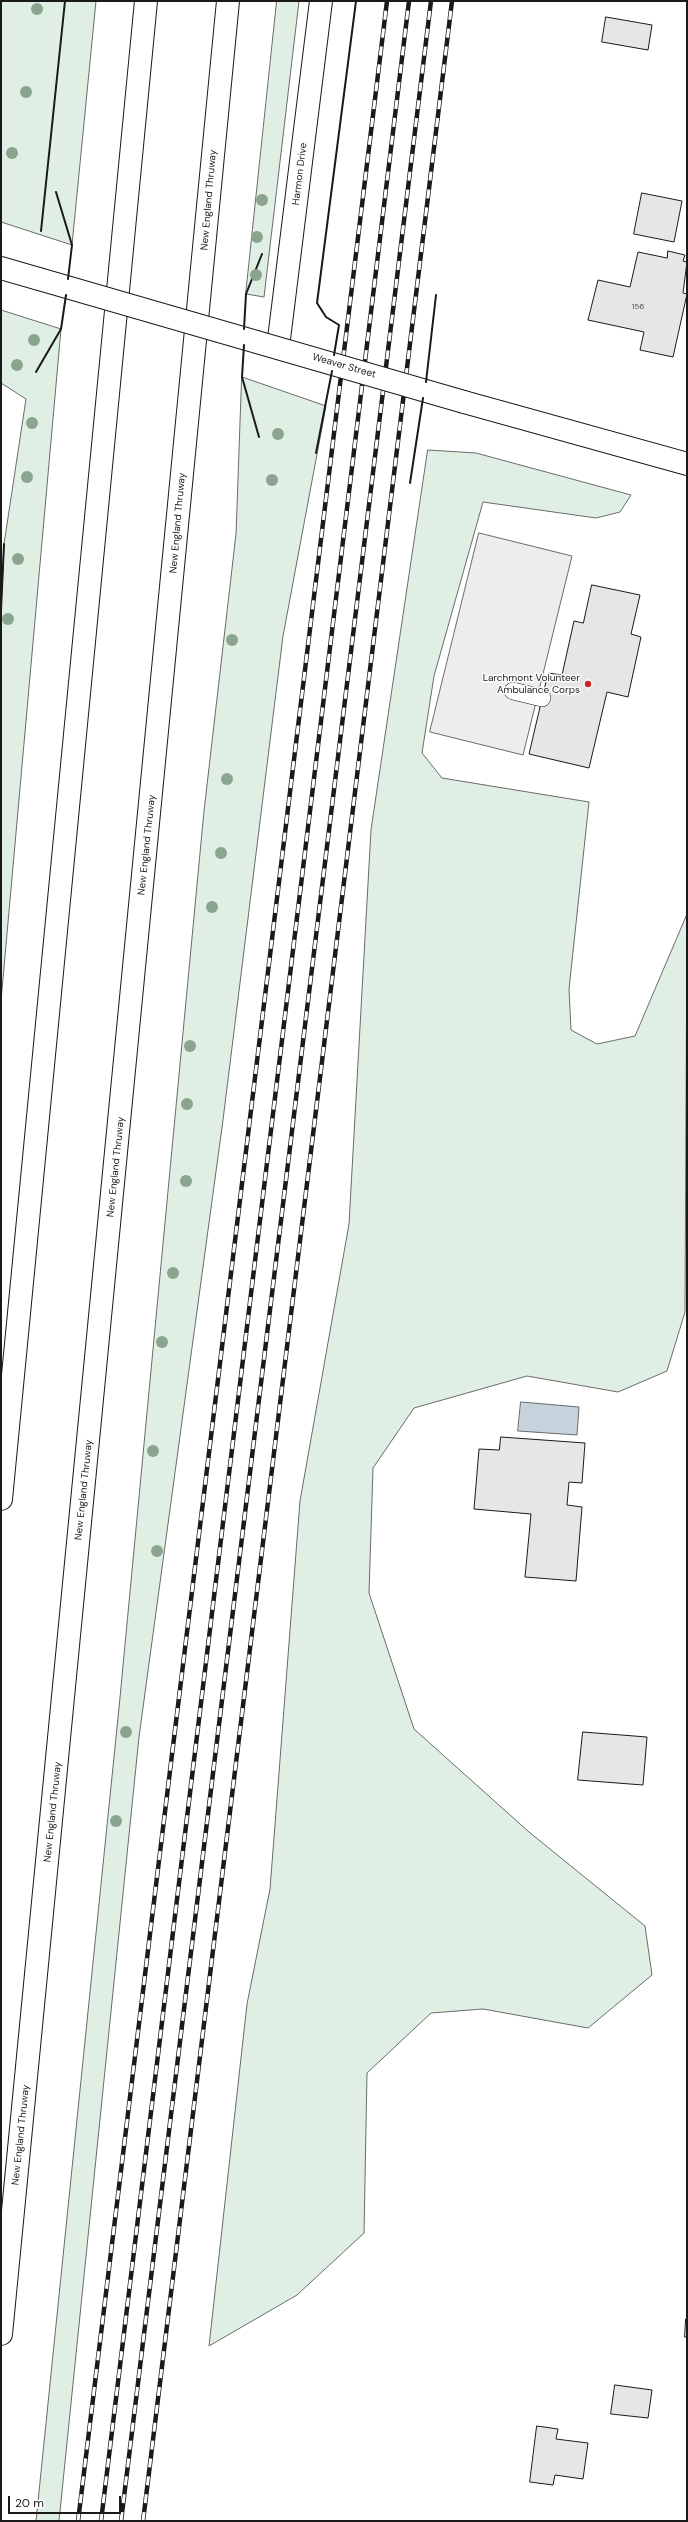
<!DOCTYPE html>
<html>
<head>
<meta charset="utf-8">
<style>
	body { margin:0 }
	#map { position:relative; width:688px; height:2522px; overflow:hidden; background:#fff; font-family:"DM Sans",sans-serif }
	canvas { display:block }
	.frame { position:absolute; inset:0; border:2px solid #1a1a1a; pointer-events:none }
	.scale { position:absolute; left:8px; top:2496px; width:113px; height:18px; box-sizing:border-box; border:2px solid #1a1a1a; border-top:0; padding-left:5px; font-size:12px; line-height:14px; white-space:nowrap; color:#1a1a1a; -webkit-text-stroke:3px #fff; paint-order:stroke }
</style>
</head>
<body>
<div id="map">
<canvas width="688" height="2522"></canvas>
<div class="frame"></div>
<div class="scale">20 m</div>
</div>
<script>
const context = document.querySelector('canvas').getContext('2d');
context.lineJoin = 'round';
function fillPath(path, color) { context.fillStyle = color; context.fill(path, 'evenodd'); }
function stroke(path, color, width, dash) { context.strokeStyle = color; context.lineWidth = width; context.lineCap = dash ? 'butt' : 'round'; context.setLineDash(dash || []); context.stroke(path); }
function drawText(font, color, halo, rows, align = 'center') {
  context.font = font + ' "DM Sans",sans-serif'; context.lineWidth = 3; context.setLineDash([]); context.textBaseline = 'middle'; context.strokeStyle = halo; context.fillStyle = color; for (const [text, x, y, turn = 0] of rows) {
    context.save(); context.translate(x, y); context.rotate((+turn || 0) * Math.PI / 180); context.textAlign = isNaN(turn) ? turn : align; if (halo) context.strokeText(text, 0, 0); context.fillText(text, 0, 0); context.restore();
  }
}
const green = new Path2D(`
	M1 1H96L72 245 1 222Z
	M277 1H299L264 297 246 294Z
	M1 310 61 329 1 1001V610L4 544 26 399 1 383Z
	M242 377 326 406 283 636 223 1120 139 1737 59 2521H36L119 1708 204 811 236 534Z
	M428 450 476 453 631 495 620 512 596 518 483 502 434 676 422 753 442 778 589 802 569 989 571 1030 597 1044 635 1036 687 914 685 1312 667 1371 618 1392 527 1376 414 1408 373 1468 369 1593 414 1729 529 1832 645 1926 652 1975 588 2028 483 2009 431 2013 367 2073 364 2233 297 2295 209 2346 247 2004 270 1889 300 1501 349 1224 371 830Z`);
fillPath(green, '#e0efe3');
stroke(green, '#6a6a6a', 1);
const parking = new Path2D(`
	M479 533 572 556 523 755 430 732Z`);
fillPath(parking, '#ededed');
stroke(parking, '#6a6a6a', 1);
const water = new Path2D(`
	M521 1402 579 1407 577 1435 518 1431Z`);
fillPath(water, '#c6d2dc');
stroke(water, '#6a6a6a', 1);
const building = new Path2D(`
	M606 17 652 25 648 50 602 42Z
	M642 193 682 201 674 242 634 234Z
	M668 251 685 255 683 261 687 262 683 293 687 294 673 357 640 350 644 332 588 320 598 280 630 287 638 252 667 258Z
	M592 585 640 595 631 634 641 637 628 697 607 692 589 768 529 754 548 673 562 675 574 621 583 623Z
	M501 1437 585 1443 582 1483 569 1482 567 1505 582 1507 576 1581 525 1577 531 1514 474 1509 479 1449 499 1450Z
	M583 1732 647 1737 643 1785 578 1780Z
	M686 2319H687V2337H685Z
	M615 2385 652 2390 648 2418 611 2414Z
	M537 2426 558 2429 556 2439 588 2443 583 2479 555 2475 553 2485 530 2482Z`);
fillPath(building, '#e6e6e6');
stroke(building, '#1a1a1a', 1);
const lane = new Path2D(`
	M513 691 542 698`);
const secondary = new Path2D(`
	M1 268 39 279
	M278 347 321 1
	M464 402 687 464`);
const highway = new Path2D(`
	M1 1499 146 1
	M1 2334 228 1`);
stroke(lane, '#1a1a1a', 18);
stroke(secondary, '#1a1a1a', 24);
stroke(highway, '#1a1a1a', 24);
stroke(lane, '#fff', 17);
stroke(secondary, '#fff', 22);
stroke(highway, '#fff', 22);
const rail = new Path2D(`
	M78 2521 387 1
	M101 2521 409 1
	M121 2521 431 1
	M143 2521 452 1`);
stroke(rail, '#1a1a1a', 4.5);
stroke(rail, '#fff', 3, [9]);
const secondaryBridge = new Path2D(`
	M39 279 464 402`);
stroke(secondaryBridge, '#1a1a1a', 24, []);
stroke(secondaryBridge, '#fff', 22);
stroke(new Path2D(`
	M56 192 72 245 68 279
	M41 231 65 1
	M244 329 246 294 262 254
	M244 345 242 377 259 437
	M334 355 339 325 326 317 317 303 356 1
	M36 372 61 329 66 295
	M426 382 436 295
	M316 453 332 371
	M410 483 423 398
	M1 610 4 544`), '#1a1a1a', 2);
context.fillStyle = '#8aa48f';
for (const [x, y] of [
	[37,9],
	[26,92],
	[12,153],
	[262,200],
	[257,237],
	[256,275],
	[34,340],
	[17,365],
	[32,423],
	[278,434],
	[27,477],
	[272,480],
	[18,559],
	[8,619],
	[232,640],
	[227,779],
	[221,853],
	[212,907],
	[190,1046],
	[187,1104],
	[186,1181],
	[173,1273],
	[162,1342],
	[153,1451],
	[157,1551],
	[126,1732],
	[116,1821]
]) { context.beginPath(); context.arc(x, y, 6, 0, 2 * Math.PI); context.fill(); }
for (const [x, y, r, color] of [
	[588,684,4,"#c62828"]
]) { const dot = new Path2D(); dot.arc(x, y, r, 0, 2 * Math.PI); context.fillStyle = color; context.fill(dot); stroke(dot, '#fff', 1.5); }
drawText('8px', '#4d4d4d', null, [
	["156",638,307]
]);
drawText('10px', '#1a1a1a', '#fff', [
	["Harmon Drive",300,174,-83],
	["New England Thruway",209,200,-85],
	["Weaver Street",344,366,16],
	["New England Thruway",178,523,-85],
	["New England Thruway",147,845,-84],
	["New England Thruway",116,1167,-84],
	["New England Thruway",84,1490,-84],
	["New England Thruway",53,1812,-84],
	["New England Thruway",21,2135,-84]
]);
drawText('10px', '#1a1a1a', '#fff', [
	["Larchmont Volunteer",580,678],
	["Ambulance Corps",580,690]
], 'right');
</script>
</body>
</html>
